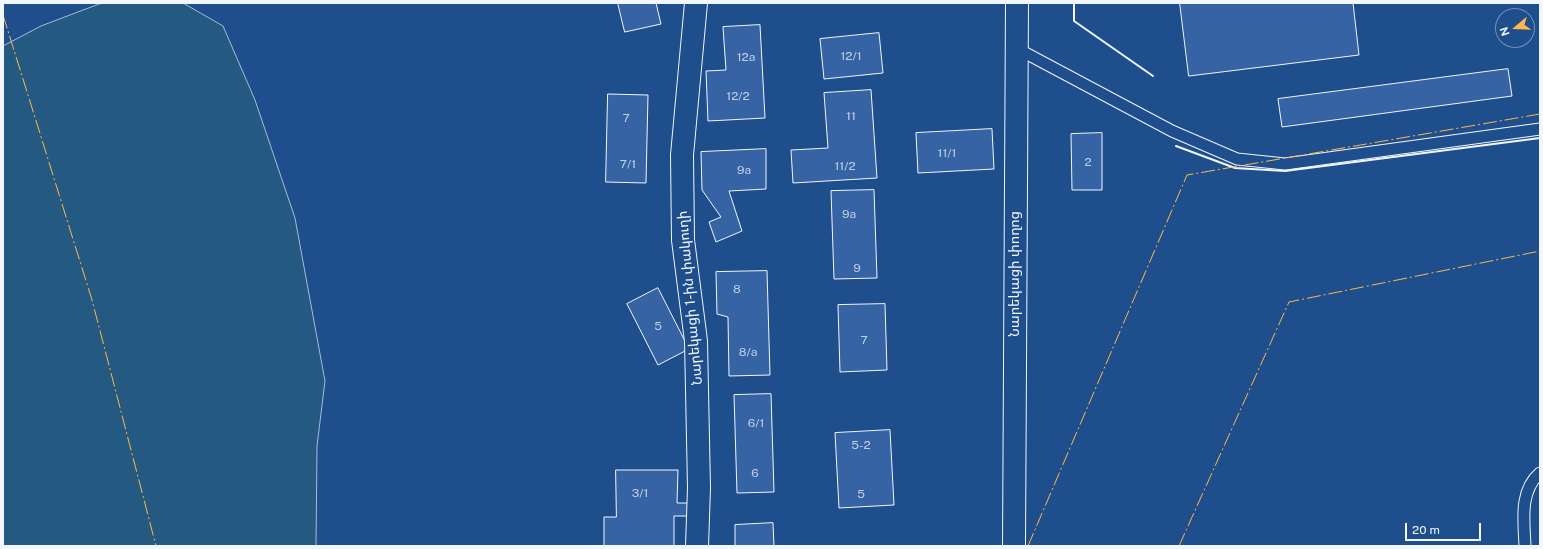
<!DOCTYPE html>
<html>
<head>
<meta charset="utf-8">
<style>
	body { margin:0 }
	#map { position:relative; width:1543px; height:549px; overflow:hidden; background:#1f4e8c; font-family:"Public Sans",sans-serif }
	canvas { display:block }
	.frame { position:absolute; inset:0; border:4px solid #f2f6ff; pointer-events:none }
	.north { position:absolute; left:1495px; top:8px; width:40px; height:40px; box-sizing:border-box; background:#1f4e8c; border:1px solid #7391ba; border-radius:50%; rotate:251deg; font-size:11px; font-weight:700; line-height:16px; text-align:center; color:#f2f6ff }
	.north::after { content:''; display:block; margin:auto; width:14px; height:18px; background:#ffb74d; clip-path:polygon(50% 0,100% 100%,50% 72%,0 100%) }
	.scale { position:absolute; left:1405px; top:523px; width:76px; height:18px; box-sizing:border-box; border:2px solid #f2f6ff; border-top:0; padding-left:5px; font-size:12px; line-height:14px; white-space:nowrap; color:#f2f6ff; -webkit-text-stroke:3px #1f4e8c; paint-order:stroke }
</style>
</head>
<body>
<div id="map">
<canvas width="1543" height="549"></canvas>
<div class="frame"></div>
<div class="north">N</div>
<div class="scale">20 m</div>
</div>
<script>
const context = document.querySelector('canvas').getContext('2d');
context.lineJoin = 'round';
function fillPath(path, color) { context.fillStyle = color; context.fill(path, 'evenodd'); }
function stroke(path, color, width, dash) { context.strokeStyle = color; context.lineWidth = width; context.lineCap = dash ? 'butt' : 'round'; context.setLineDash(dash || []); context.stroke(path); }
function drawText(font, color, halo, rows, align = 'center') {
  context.font = font + ' "Public Sans","Noto Sans Armenian",sans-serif'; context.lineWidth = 3; context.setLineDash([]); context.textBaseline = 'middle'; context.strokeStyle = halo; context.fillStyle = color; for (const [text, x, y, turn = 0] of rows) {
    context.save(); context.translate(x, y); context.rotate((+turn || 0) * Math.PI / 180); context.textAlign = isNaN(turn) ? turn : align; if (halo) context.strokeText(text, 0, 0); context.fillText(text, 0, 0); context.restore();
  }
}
const green = new Path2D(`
	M109 3H183L223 26 255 100 295 218 325 381 317 446 316 546H3V46L41 26 99 4Z`);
fillPath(green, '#245a82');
stroke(green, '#a8bbd7', 1);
const building = new Path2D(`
	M618 3H656L661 24 625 32Z
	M1180 3H1353L1359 55 1189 76Z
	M760 25 765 118 708 121 706 71 726 70 723 27Z
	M879 33 883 73 824 79 820 39Z
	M1508 69 1512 96 1282 127 1278 99Z
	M871 90 877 178 793 183 791 150 828 148 824 93Z
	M608 94 648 95 646 183 606 182Z
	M992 129 994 169 918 173 916 133Z
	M1102 133V190H1072L1071 134Z
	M766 149V189L729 191 742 231 716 242 709 222 721 217 702 190 701 152Z
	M874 190 877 278 834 279 831 191Z
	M767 271 770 375 729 376 728 317 717 314 716 272Z
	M658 288 689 349 658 365 627 304Z
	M885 304 887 370 840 372 838 305Z
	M771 394 774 492 737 493 734 395Z
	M890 430 894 505 839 508 835 433Z
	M616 470H678L677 503H692V516H674V546H604V517H616Z
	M773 523 774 546H735V525Z`);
fillPath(building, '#3563a3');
stroke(building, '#f2f6ff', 1);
const lane = new Path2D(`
	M1016 48 1172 131 1237 159 1285 164 1540 129
	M1525 546C1524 521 1519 491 1540 473`);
const street = new Path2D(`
	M696 3 682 155 683 240 696 341 699 488 697 546`);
const highway = new Path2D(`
	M1014 546 1017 3`);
stroke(lane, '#f2f6ff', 13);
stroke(street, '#f2f6ff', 24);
stroke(highway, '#f2f6ff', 24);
stroke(lane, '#1f4e8c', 11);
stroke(street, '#1f4e8c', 22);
stroke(highway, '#1f4e8c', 22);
stroke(new Path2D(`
	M1074 3V21L1153 76
	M1176 146 1235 168 1285 171 1540 138`), '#f2f6ff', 2);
stroke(new Path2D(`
	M3 15 92 300 156 546
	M1028 546 1187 175 1540 114
	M1179 546 1289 302 1540 251`), '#ffb74d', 1, [14, 3, 2, 3]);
drawText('12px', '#c3d1e8', null, [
	["12/1",851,56],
	["12a",746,57],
	["12/2",738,96],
	["11",851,116],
	["7",626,118],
	["11/1",947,153],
	["2",1088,162],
	["7/1",628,164],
	["11/2",845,166],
	["9a",744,170],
	["9a",849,214],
	["9",857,268],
	["8",737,289],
	["5",658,326],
	["7",864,340],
	["8/a",748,352],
	["6/1",756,423],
	["5-2",861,445],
	["6",755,473],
	["3/1",640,493],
	["5",861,494]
]);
drawText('14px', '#f2f6ff', '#1f4e8c', [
	["Նարեկացի փողոց",1015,274,-90],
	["Նարեկացի 1-ին փակուղի",690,298,-95]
]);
</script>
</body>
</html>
